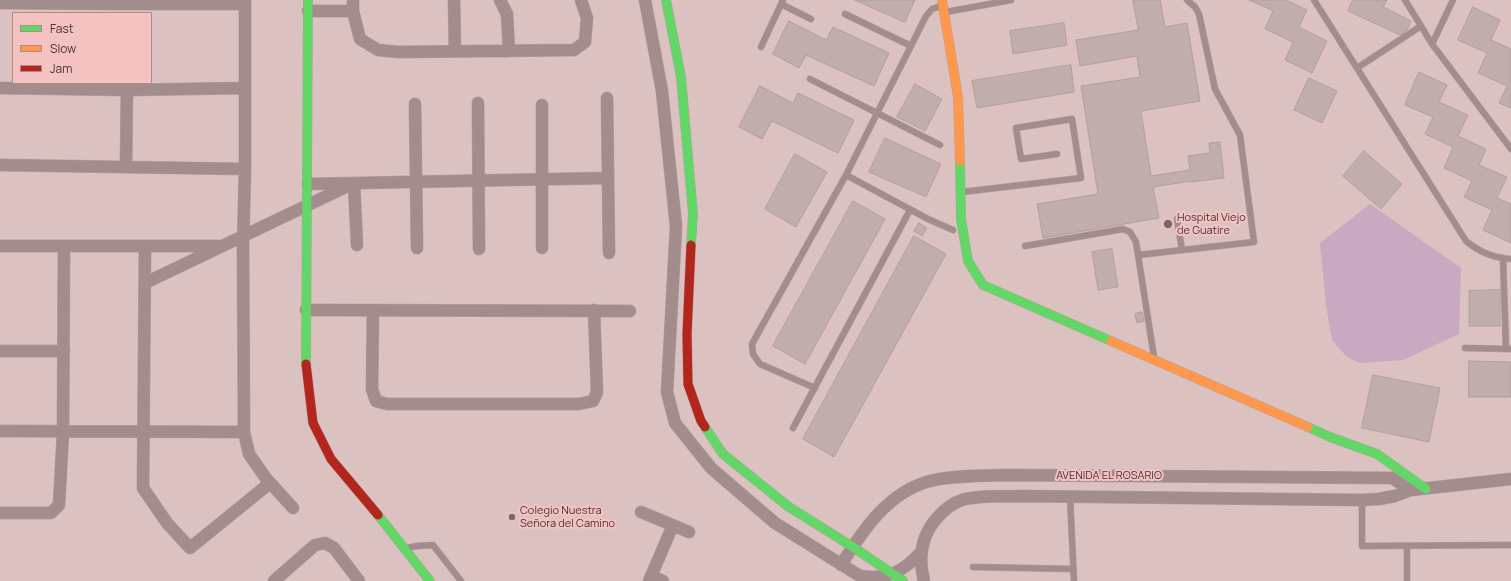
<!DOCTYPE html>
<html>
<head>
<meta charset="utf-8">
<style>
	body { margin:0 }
	#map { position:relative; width:1511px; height:581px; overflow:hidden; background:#dbc2c0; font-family:Manrope,sans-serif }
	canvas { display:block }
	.legend { position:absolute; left:12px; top:12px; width:140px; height:72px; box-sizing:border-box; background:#f4c3c1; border:1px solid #af8a89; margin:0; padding:5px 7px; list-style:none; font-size:12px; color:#483534 }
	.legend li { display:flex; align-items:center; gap:8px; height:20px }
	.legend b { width:20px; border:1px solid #af8a89 }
</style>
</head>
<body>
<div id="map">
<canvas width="1511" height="581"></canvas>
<ul class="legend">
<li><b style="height:5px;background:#63d668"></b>Fast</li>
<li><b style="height:5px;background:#ff974d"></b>Slow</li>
<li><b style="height:5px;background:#b3261e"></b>Jam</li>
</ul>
</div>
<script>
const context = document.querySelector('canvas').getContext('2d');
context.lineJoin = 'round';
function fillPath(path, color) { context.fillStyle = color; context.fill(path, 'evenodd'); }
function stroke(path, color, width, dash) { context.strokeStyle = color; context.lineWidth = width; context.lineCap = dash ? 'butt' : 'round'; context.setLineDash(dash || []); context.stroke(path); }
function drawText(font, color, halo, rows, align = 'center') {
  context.font = font + ' Manrope,sans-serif'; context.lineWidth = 4; context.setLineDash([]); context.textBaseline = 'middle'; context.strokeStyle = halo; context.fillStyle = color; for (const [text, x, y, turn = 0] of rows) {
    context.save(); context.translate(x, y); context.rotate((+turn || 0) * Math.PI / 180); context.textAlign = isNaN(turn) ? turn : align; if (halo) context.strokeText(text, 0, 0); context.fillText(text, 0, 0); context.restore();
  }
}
fillPath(new Path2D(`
	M1370 204 1461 268 1459 334 1403 360 1359 363 1346 356 1332 340 1326 305 1320 243Z`), '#c9a8c1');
const building = new Path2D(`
	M855 0H915L905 22Z
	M1133 0H1160L1165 27 1187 23 1200 101 1141 111 1151 176 1190 170 1188 156 1210 153 1209 143 1220 142 1224 178 1191 182V181L1153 187 1159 218 1043 238 1037 204 1098 194 1081 86 1140 77 1137 56 1080 66 1076 40 1138 30Z
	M1249 0H1286L1307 10 1299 27 1327 41 1312 73 1285 60 1293 42 1265 29 1273 11Z
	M1353 0H1387L1383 7 1411 21 1407 30 1400 35 1348 11Z
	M1473 7 1500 20 1491 40 1511 49V108L1499 103 1507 86 1478 73 1487 53 1458 40Z
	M789 21 826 40 833 27 889 53 874 86 806 55 799 68 773 54Z
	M1064 23 1067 45 1013 54 1010 31Z
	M1071 65 1074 92 977 108 972 81Z
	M1419 72 1447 85 1439 102 1468 115 1458 136 1486 149 1479 165 1507 177 1497 198 1511 204V243L1483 230 1492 210 1464 197 1472 181 1444 168 1453 147 1425 134 1433 117 1405 105Z
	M1309 78 1337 91 1322 123 1294 110Z
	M915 84 942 99 925 131 897 117Z
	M760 86 793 103 798 93 854 120 838 153 772 121 762 139 739 127Z
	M885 138 941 164 926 197 869 172Z
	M1364 151 1402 184 1381 209 1343 176Z
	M795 154 827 172 796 227 765 209Z
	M853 201 885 219 805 364 773 346Z
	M919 223 927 228 922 236 914 231Z
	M914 236 946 254 834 457 803 439Z
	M1112 249 1118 287 1098 290 1092 252Z
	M1500 290V326H1469V291Z
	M1142 312 1144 321 1137 323 1135 314Z
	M1469 361 1511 362V397H1469Z
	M1373 375 1440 388 1429 442 1362 428Z`);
fillPath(building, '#c1adac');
stroke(building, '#b29e9d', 1);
const lane = new Path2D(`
	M1314 0 1466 241C1479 252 1494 258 1511 259
	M1405 0 1432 44 1511 149
	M781 4 811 19
	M946 12 1011 0
	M845 14 911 46
	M1432 44 1453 0
	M761 47 783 0
	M1357 68 1421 26
	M810 79 940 145
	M846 175 928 219 953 230
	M962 192 1081 178 1072 119 1016 128 1021 159 1057 154
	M1177 219 1182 250
	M1025 246 1123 229 1130 232 1136 242 1154 357
	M1138 255 1254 242 1240 135 1215 89 1199 14 1195 7 1187 0
	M1503 259 1506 349
	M1465 348 1511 349
	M815 388 760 364 753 354 752 344 846 175 926 16 932 9 941 6
	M793 428 910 210
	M1070 497 1074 581
	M1362 500V546L1511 545
	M407 548 417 546 433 545 461 581
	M973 567 1073 569
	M1407 581V546`);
const street = new Path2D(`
	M245 0V169L243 246 244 432 249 454 265 477 293 508
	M353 0V11L360 39 378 50 398 52 574 50 585 42 587 18 581 0
	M454 0 455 51
	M500 0 507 14 509 51
	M645 0 662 91 676 226 667 392 675 423 711 468 775 523 868 581
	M0 3 128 4H245
	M308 11H353
	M0 88 127 90 245 88
	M607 98 609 253
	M478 103 479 249
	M415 104 417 248
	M542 105V248
	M0 165 245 169
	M126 167 127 83
	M308 184 607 178
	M0 246H219
	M145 246 143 488 167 523 190 548 270 483
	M145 283 354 183 357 245
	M306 310 630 311
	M373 310 372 389 376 401 387 404H579L593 401 597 392 594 310
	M0 351H64
	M0 431 244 432
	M641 512 689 532
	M0 513H51L59 505 63 432 64 246
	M841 565C863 530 888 492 930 481 954 475 982 476 1006 475L1392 478 1411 490
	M651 576 663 581
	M861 576C887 580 903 572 921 552
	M274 581 315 545 325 543 334 548 359 581
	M649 581 673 525
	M924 581C918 557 921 536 937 518 944 510 952 503 962 500 980 495 1000 497 1018 496L1362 500 1379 499 1395 496 1411 490 1511 479`);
const fast = new Path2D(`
	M666 0 681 77 693 214 691 245
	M960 161 961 219 968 261 983 285 1111 341
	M306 364 308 0
	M705 427 723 454 789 507 853 547 903 581
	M1308 427 1330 437 1377 454 1426 489
	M378 515 430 581`);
const slow = new Path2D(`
	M942 0 958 97 960 161
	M1111 341 1308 427`);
const jam = new Path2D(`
	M691 245 687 334 688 384 701 421 705 427
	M306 364 313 423 331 459 378 515`);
stroke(lane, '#b5a2a1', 7);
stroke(street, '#b5a2a1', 13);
stroke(fast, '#b5a2a1', 10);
stroke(slow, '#b5a2a1', 10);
stroke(jam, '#b5a2a1', 10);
stroke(lane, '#a38d8c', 6);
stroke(street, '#a38d8c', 12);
stroke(fast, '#63d668', 9);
stroke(slow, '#ff974d', 9);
stroke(jam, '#b3261e', 9);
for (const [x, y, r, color] of [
	[1168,224,5,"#7b6665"],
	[512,517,4,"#7b6665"]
]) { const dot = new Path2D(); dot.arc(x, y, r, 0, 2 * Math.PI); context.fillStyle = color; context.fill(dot); stroke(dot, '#f4c3c1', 1.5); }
drawText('11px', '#483534', '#f4c3c1', [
	["Hospital Viejo",1177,218],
	["de Guatire",1177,231],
	["Colegio Nuestra",520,511],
	["Señora del Camino",520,524]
], 'left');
drawText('11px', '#483534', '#f4c3c1', [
	["AVENIDA EL ROSARIO",1109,476]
]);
</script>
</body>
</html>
